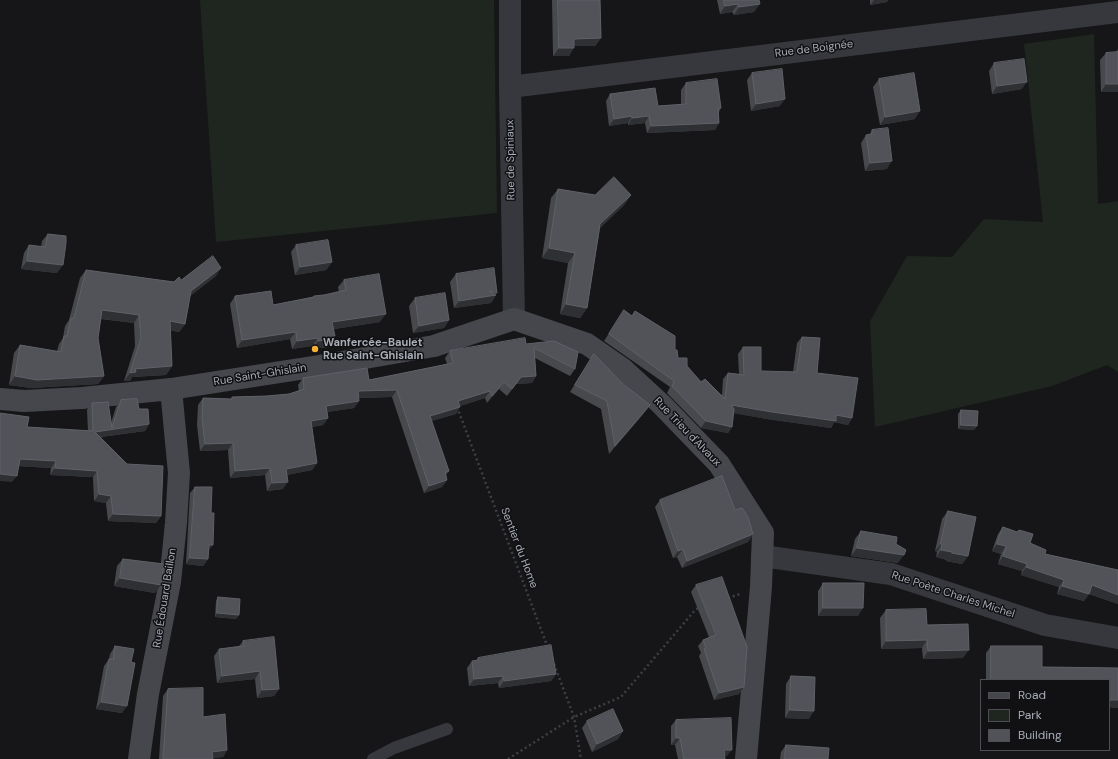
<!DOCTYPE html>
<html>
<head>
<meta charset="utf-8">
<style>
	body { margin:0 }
	#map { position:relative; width:1118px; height:759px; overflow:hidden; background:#161618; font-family:"DM Sans",sans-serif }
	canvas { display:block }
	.legend { position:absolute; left:980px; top:679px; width:130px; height:72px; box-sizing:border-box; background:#111113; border:1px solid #4d4f55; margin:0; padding:5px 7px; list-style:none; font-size:12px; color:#a8adb8 }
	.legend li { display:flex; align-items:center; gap:8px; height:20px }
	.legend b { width:20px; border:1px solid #4d4f55 }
</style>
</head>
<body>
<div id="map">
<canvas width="1118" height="759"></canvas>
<ul class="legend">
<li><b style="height:5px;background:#45474d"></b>Road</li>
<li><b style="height:11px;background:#1e261f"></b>Park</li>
<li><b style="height:11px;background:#525359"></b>Building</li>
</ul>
</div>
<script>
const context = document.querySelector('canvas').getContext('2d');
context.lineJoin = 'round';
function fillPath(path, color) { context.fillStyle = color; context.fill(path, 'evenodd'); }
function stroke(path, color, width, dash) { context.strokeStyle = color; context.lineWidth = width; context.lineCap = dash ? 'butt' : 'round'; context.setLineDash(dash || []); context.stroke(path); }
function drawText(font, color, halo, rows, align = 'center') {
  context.font = font + ' "DM Sans",sans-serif'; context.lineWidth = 3; context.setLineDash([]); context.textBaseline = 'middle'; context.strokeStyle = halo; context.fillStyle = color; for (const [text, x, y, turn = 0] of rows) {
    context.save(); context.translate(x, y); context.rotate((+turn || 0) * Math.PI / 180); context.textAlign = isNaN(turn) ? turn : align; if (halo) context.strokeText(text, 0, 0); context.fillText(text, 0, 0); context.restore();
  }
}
fillPath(new Path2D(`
	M200 0H494L497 213 216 242Z
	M1094 34 1098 204 1118 201V372L1107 365 1052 386 875 427 870 321 907 256 952 257 984 219 1043 222 1024 44Z`), '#1e261f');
stroke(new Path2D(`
	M457 407 548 648
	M728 598 740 594
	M554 664 574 717 581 759
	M508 759 574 717 621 697 696 609 701 608`), '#3d3f44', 2.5, [2, 3]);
stroke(new Path2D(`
	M373 759 394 748 447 729`), '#37383d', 12);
stroke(new Path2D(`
	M510 0V87L514 319
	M510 87 1118 12
	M762 556 891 574 1045 625 1118 638`), '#37383d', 22);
stroke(new Path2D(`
	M0 399 24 401 82 398 171 389 319 366 434 346 514 319 587 344 623 369 661 404 719 464 763 533 761 587 746 759
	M139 759 148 694 170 582 176 523 179 473 171 389`), '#45474d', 22);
fillPath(new Path2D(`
	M552 0H600L601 38 595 46H574L569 56H553Z
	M717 0H759L754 12 734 15 732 12 720 14Z
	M870 0H888L887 2 870 5Z
	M1118 49V92H1101L1100 60 1106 53 1116 52Z
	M994 63 1022 89 992 94 989 71Z
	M752 73 780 106 751 111 747 80Z
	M879 79 915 119 880 125 873 87Z
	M686 83 721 108 719 112V123L715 130 647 133 645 123 628 125V123L609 126 606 101 610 94 658 106 681 105V90Z
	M872 130 887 169 865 171 861 143 866 135H869Z
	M558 189 595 195H631L624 205 600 228 587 308 580 318 560 314 568 263 542 258 551 198Z
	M48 234 57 273 21 269 24 253 29 245 41 247 42 241Z
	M296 245 332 262 326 270 295 275 291 252Z
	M86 270 174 282 181 280 216 276 190 296 185 324 179 332 170 330 172 366 166 375 132 377 130 381H124L135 346 134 323 101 319 98 338 104 376 98 384 31 388 9 385 14 353 20 345 57 351 59 344 63 338 65 326 69 320 80 278Z
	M456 274 496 295 491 303 454 308 450 282Z
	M344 280 380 322 334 329V339L328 347 313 349 312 346 292 349 290 339 237 348 230 304 235 296 273 305 312 297 314 296 324 295 339 292 338 287Z
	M415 298 449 320 444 328 413 333 409 306Z
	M624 310 675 350 678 358 687 366 701 382 722 395 723 379 728 373 739 374 738 354 743 347 761 371 793 372 797 343 802 337 817 373 852 418 848 425 834 422 831 428 767 419 734 413 732 427 728 433 701 428 667 393 670 387 604 341Z
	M526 344 575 369 570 376 535 358 536 376 532 383 516 384 507 396 499 389 487 403 485 398 460 406 456 414 431 421 449 471 446 475 447 480 442 487 424 493 392 397 359 398V401L354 408 327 412 328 418 323 425 312 427 317 463 312 470 287 475 283 489 267 491 265 475 230 478 228 450 200 451 197 425 198 405 203 398 231 399 232 397 267 396 289 394 299 391 298 385 303 378 369 380 447 364 445 358 450 351Z
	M594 354 644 413 609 454 601 409 570 392Z
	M121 400 139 409 149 424 145 431 101 437 161 516 156 523 108 521 106 503 94 501 93 477 50 475 51 468 19 466 12 482 27 427 88 431 87 410 92 403 111 423 116 407Z
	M961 410 977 426 974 430 958 429V414Z
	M195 487 208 551V559L203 566 186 564 190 493Z
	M660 500 735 510 753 534 748 542 682 568 677 557 673 558 655 507Z
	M948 511 968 556 962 564 946 561 947 560 936 557 937 552 935 551 942 519Z
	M1003 527 1017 532 1019 530 1030 543 1045 554 1118 570V604L1089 594 1084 601 1057 594 1059 587 1021 575 1022 571 998 564 1001 554 992 551 998 534Z
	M861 531 896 544 898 563 851 556 855 539Z
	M123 559 155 593 114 586 117 566Z
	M823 583 858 616H818V591Z
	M696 585 739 694 714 700 699 656 701 653 698 646 703 640 709 637 691 592Z
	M218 597 239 615 236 619 215 617 216 601Z
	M886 610 963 658 923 659 922 648 881 649 880 618Z
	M243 641 279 689 274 696 257 698 255 679 217 683 214 656 219 649 239 646Z
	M115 646 131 662 122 713 96 709 104 666 109 659 110 654Z
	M991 646H1042V667L1118 668V708L1109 707V680H986V653Z
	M478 658 556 674 551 681 499 688 498 683 469 686 467 668 472 661 477 660Z
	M791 676 809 719 785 718 786 684Z
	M168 689 203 717 227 750 223 757 213 758V759H159L163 696Z
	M676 720 727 756H725V759H678L675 745H671V726Z
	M587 721 623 731 618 739 592 752 582 728Z
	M786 745 828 759H780L781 752Z`), '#47494d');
fillPath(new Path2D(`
	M874 0H888L887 2 870 5Z
	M738 4 732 12 720 14 725 6Z
	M760 4 754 12 734 15 739 7Z
	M601 38 595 46H569L574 39Z
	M559 48H574L569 56H553Z
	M1027 82 1022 89 992 94 997 86Z
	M1106 84H1118V92H1101Z
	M785 99 780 106 751 111 756 104Z
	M920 111 915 119 880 125 885 117Z
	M632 116 628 123 609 126 614 119Z
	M649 116 645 123 628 125 632 118Z
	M719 123 715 130 647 133 651 126Z
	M892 161 887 169 865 171 870 163Z
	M631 195 624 205 594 234 600 224Z
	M549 248 575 253 568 263 542 258Z
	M27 261 63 265 57 273 21 269Z
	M332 262 326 270 295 275 300 267Z
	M221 268 216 276 185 300 191 291Z
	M489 291 497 293 491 303 454 308 459 301Z
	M566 304 587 308 580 318 560 314Z
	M102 310 139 315 134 323 96 318Z
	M386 314 380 322 327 330 332 322Z
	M449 320 444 328 413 333 419 326Z
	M170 321 185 324 179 332 164 329Z
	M296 332 290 339 237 348 242 340Z
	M333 336H335L332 339H334L328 347 313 349 318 341Z
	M318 338 312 346 292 349 297 341Z
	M172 366 166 375 132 377 130 381H124L130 373 135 369Z
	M15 376H104L98 384 31 388 9 385Z
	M536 376 532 383 516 384 507 396 521 377Z
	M504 382 499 389 487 403 492 396Z
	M397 390 392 397 353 398 358 391Z
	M490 391 485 398 453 408 458 401Z
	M359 401 354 408 321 413 326 406Z
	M650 405 644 413 609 454 615 446Z
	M731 405 836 415 852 418 848 425 834 422 831 428 767 419 726 412Z
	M460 407 456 414 425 423 430 416Z
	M328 418 323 425 306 428 311 421Z
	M706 421 732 427 728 433 701 428Z
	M149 424 145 431 91 438 95 432Z
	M961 425 977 426 974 430 958 429Z
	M233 443 228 450 200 451 205 444Z
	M20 459 56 461 51 468 15 466Z
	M317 463 312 470 281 476 286 469Z
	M55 468 97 471 93 477 50 475Z
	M270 468 265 475 230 478 235 471Z
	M0 474 17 476 12 482 0 481Z
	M447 480 442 487 424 493 429 486Z
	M288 482 283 489 267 491 272 483Z
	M99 494 111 496 106 503 94 501Z
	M113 514 161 516 156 523 108 521Z
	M753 534 748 542 682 568 687 561Z
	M941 544H942L937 552 935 551Z
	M997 544 1006 546 1001 554 992 551Z
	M209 545H213L208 551Z
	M857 548 904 555 898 563 851 556Z
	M683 549 677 557 673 558 678 551Z
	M941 550 952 552 947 560 936 557Z
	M952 553 968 556 962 564 946 561Z
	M1003 556 1027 564 1022 571 998 564Z
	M190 558 208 559 203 566 186 564Z
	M1026 567 1064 580 1059 587 1021 575Z
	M120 578 161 585 155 593 114 586Z
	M1092 585 1118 595V604L1087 593Z
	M1062 586 1089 594 1084 601 1057 594Z
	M823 608H863L858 616H818Z
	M217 613 239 615 236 619 215 617Z
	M927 640 922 648 881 649 886 641Z
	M969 650 963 658 923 659 928 651Z
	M260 671 255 679 217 683 222 676Z
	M556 674 551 681 499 688 504 681Z
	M503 676 498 683 469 686 474 679Z
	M744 687 739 694 714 700 719 693Z
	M279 689 274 696 257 698 262 690Z
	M1109 700H1118V708L1109 707Z
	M101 702 127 706 122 713 96 709Z
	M790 710 814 711 809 719 785 718Z
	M623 731 618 739 592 752 597 744Z
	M676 738H680L675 745H671Z
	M227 750 223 757 208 759 212 752Z
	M724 750H732L727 756 719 757Z`), '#2f3033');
const building = new Path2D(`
	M558 0H600L601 38 574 39V48H559Z
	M724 0H759L760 4 739 7 738 4 725 6Z
	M1118 52V84H1106V53Z
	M1024 59 1027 82 997 86 994 63Z
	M782 69 785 99 756 104 752 73Z
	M914 73 920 111 885 117 879 79Z
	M717 79 721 108H718L719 123 651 126 649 116 632 118V116L614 119 610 94 655 88 658 106 686 104V83Z
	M888 128 892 161 870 163 866 135 872 134V130Z
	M614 177 631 195 600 224 587 308 566 304 575 253 549 248 558 189 595 195Z
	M48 234 66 236V243L63 265 27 261 29 245 45 247Z
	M328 240 332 262 300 267 296 245Z
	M213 256 221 268 191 291 185 324 170 321 172 366 135 369 136 372 130 373 141 338 139 315 102 310 98 338 104 376 37 380 15 376 20 345 61 352 64 336H67L71 318H74L86 270 174 282 179 277 181 280Z
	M494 268 497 293 489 291 496 295 459 301 456 274Z
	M379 274 386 314 332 322 335 336H333L334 339 318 341V338L297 341 296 332 242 340 235 296 271 291 273 305 314 297V296L324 295 346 290 344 280Z
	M445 293 449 320 419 326 415 298Z
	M624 310 632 316 635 311 675 336V350H677L678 358H687V366L701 382 705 379 725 399 728 373 744 375 743 347H761V371L797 372 802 337 820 338 817 373 858 378 852 418 836 415V421L772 412 731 405 734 409 732 427 706 421 672 386 674 381 609 334Z
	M525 338 526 344 554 341 578 352 575 369 534 348 536 376 521 377 512 389 504 382 492 396 490 391 458 401 460 407 430 416 449 471 445 472 447 480 429 486 397 390 358 391 359 401 326 406 328 418 311 421 317 463 286 469 288 482 272 483 270 468 235 471 233 443 205 444 202 418 203 398 232 399V397L267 396 289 394 304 389 303 378 367 368 369 380 453 363 450 351Z
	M594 354 623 384 650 405 615 446 607 401 575 385Z
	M137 399 139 409H148L149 424 95 432 127 464 163 466 161 516 113 514 111 496 99 494 97 471 55 468 56 461 20 459 17 476 0 474V413L29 417 27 427 93 431 92 403 108 402 112 428 121 400Z
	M961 410 978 411 977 426 961 425Z
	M722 476 735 510 742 508 748 517 753 534 687 561 683 549 678 551 660 500Z
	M195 487H212L211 513H214L213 545H209L208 559 190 558Z
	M948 511 976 517 968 556 952 553V552L941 550 942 544H941Z
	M1003 527 1017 532 1019 530 1033 534 1030 543 1046 550 1045 554 1118 570V595L1092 585 1089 594 1062 586 1064 580 1026 567 1027 564 1003 556 1006 546 997 544Z
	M861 531 897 537 896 544 906 550 904 555 857 548Z
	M123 559 164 564 161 585 120 578Z
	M722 577 747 647 744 687 719 693 704 649 706 648 703 640 716 635 696 585Z
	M823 583H864L863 608H823Z
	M218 597 240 599 239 615 217 613Z
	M926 609 927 625 968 624 969 650 928 651 927 640 886 641V610Z
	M274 637 279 689 262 690 260 671 222 676 219 649 244 646 243 641Z
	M551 645 556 674 504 681 503 676 474 679 472 661 478 660V658Z
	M115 646 134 649 131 662 135 663 127 706 101 702 109 659H113Z
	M991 646H1042V667L1118 668V700H1109V680H991Z
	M791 676 815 677 814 711 790 710Z
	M203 688V717L225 714 227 750 212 752 213 759H163L168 689Z
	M613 709 623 731 597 744 587 721Z
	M731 718 732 750H724L725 759H684L680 738H676V720Z
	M786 745 829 748 828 759H785Z`);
fillPath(building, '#525359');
stroke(building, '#5f6168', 1);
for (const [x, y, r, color] of [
	[315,349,4,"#f2b134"]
]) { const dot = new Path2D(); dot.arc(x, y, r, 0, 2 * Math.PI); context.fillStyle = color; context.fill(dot); stroke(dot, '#111113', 1.5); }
drawText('11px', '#a8adb8', '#111113', [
	["Rue de Boignée",814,49,-7],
	["Rue de Spiniaux",511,160,-91],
	["Rue Saint-Ghislain",260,375,-9],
	["Rue Trieu d'Alvaux",687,432,46],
	["Sentier du Home",519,548,69],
	["Rue Poète Charles Michel",953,595,18],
	["Rue Édouard Baillon",165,598,-81]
]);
drawText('bold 11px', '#a8adb8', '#111113', [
	["Wanfercée-Baulet",323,343],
	["Rue Saint-Ghislain",323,356]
], 'left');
</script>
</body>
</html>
